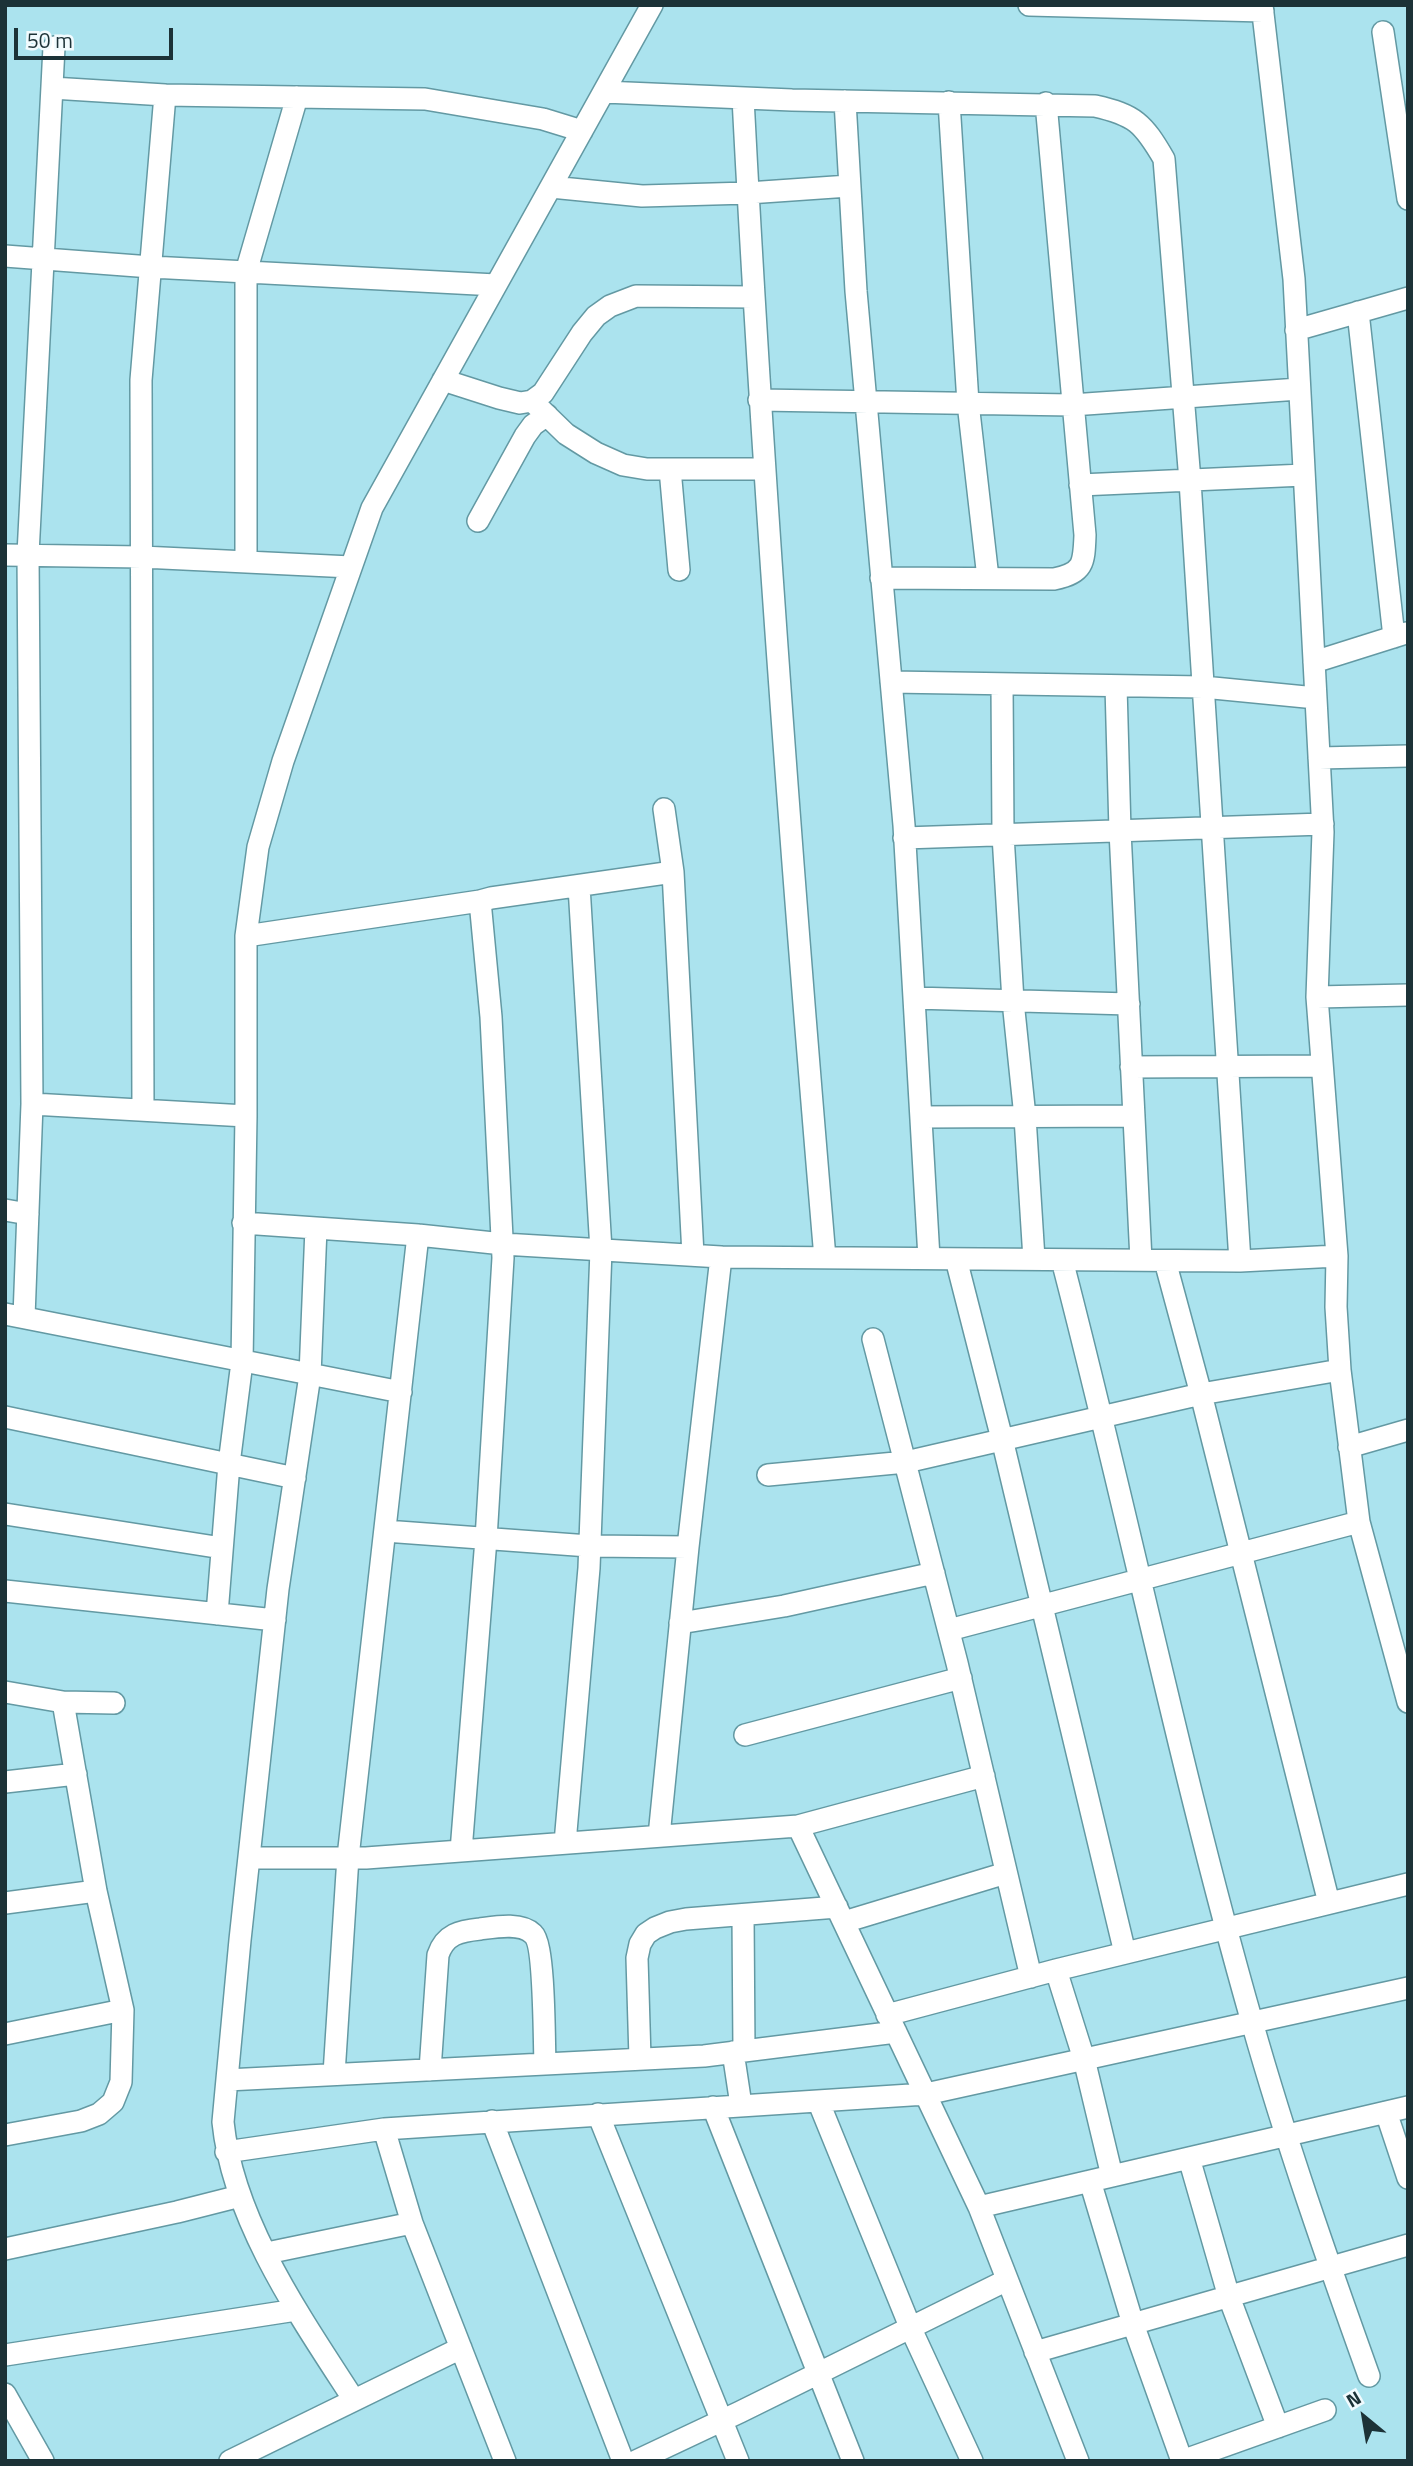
<!DOCTYPE html>
<html>
<head>
<meta charset="utf-8">
<style>
	body { margin:0 }
	#map { position:relative; width:1413px; height:2466px; overflow:hidden; background:#abe3ee; font-family:"Titillium Web",sans-serif }
	canvas { display:block }
	.frame { position:absolute; inset:0; border:7px solid #1c3237; pointer-events:none }
	.north { position:absolute; left:1329px; top:2382px; width:70px; height:70px; -webkit-text-stroke:5px #f1fbfe; paint-order:stroke; rotate:330deg; font-size:19px; font-weight:700; line-height:28px; text-align:center; color:#1c3237 }
	.north::after { content:''; display:block; margin:auto; width:24px; height:32px; background:#1c3237; clip-path:polygon(50% 0,100% 100%,50% 72%,0 100%) }
	.scale { position:absolute; left:14px; top:28px; width:159px; height:32px; box-sizing:border-box; border:4px solid #1c3237; border-top:0; padding-left:9px; font-size:21px; line-height:24px; white-space:nowrap; color:#1c3237; -webkit-text-stroke:5px #f1fbfe; paint-order:stroke }
</style>
</head>
<body>
<div id="map">
<canvas width="1413" height="2466"></canvas>
<div class="frame"></div>
<div class="north">N</div>
<div class="scale">50 m</div>
</div>
<script>
const context = document.querySelector('canvas').getContext('2d');
context.lineJoin = 'round';
function stroke(path, color, width, dash) { context.strokeStyle = color; context.lineWidth = width; context.lineCap = dash ? 'butt' : 'round'; context.setLineDash(dash || []); context.stroke(path); }
const minor = new Path2D(`
	M1029 5 1263 11
	M1262 5 1294 279 1323 832 1317 997 1337 1256 1336 1307 1340 1370 1359 1522 1408 1702
	M1383 32 1408 199
	M52 88 165 95 425 99 543 119 582 131
	M604 92 792 100 1095 106C1135 115 1143 123 1164 159L1190 481 1240 1261
	M743 98C763 485 792 871 825 1258
	M845 101 856 291 904 825 929 1258
	M949 102 968 403 988 578
	M551 187 642 196 748 193 849 186
	M5 256 151 267 496 285
	M1358 312 1394 637
	M1296 330 1408 298
	M443 380 499 398 520 403 532 401 543 393 582 333 596 316 610 306 636 296 754 297
	M759 400 1072 405 1299 389
	M532 401 566 434 596 453 623 465 647 469H763
	M670 469 679 570
	M1080 485 1304 475
	M478 521 525 436 533 425 547 415
	M5 555 142 557 351 567
	M246 562V272L297 97
	M881 578 1054 579C1084 573 1084 563 1085 535L1046 103
	M1314 662 1406 633
	M891 682 1203 687 1316 698
	M1002 684 1003 835 1013 1001 1025 1117 1034 1259
	M1116 686 1120 831 1141 1260
	M1319 758 1408 756
	M664 809 673 872 693 1255
	M904 838 1323 824
	M246 936 480 901 491 898 673 872
	M1317 997 1408 995
	M914 998 1129 1004
	M1131 1067 1321 1066
	M32 1104 246 1116
	M143 1110 141 380 165 95
	M921 1117 1134 1116
	M5 1210 28 1214
	M243 1223 418 1235 503 1244 721 1257 1240 1261 1337 1256
	M316 1228 310 1375 278 1589 240 1940 223 2122C233 2221 301 2318 354 2400
	M956 1259 1002 1439 1125 1953
	M1062 1260C1128 1513 1180 1770 1252 2022 1286 2142 1327 2259 1369 2376
	M1165 1261 1201 1394 1329 1903
	M5 1314 401 1392
	M24 1317 32 1104 28 554 54 47
	M873 1339 957 1663 1031 1977
	M5 1417 295 1478
	M1349 1447 1408 1430
	M768 1475 906 1462 1201 1394 1340 1370
	M5 1514 222 1548
	M385 1531 589 1546 688 1547
	M5 1591 275 1620
	M217 1614 229 1464 242 1362 246 1116V936L258 847 283 761 372 508 652 5
	M680 1623 784 1606 934 1573
	M949 1630 1359 1522
	M5 1692 63 1702 114 1703
	M745 1735 961 1678
	M5 1782 76 1774
	M798 1826 979 2207 1078 2461
	M659 1836 688 1547 721 1257
	M565 1843 589 1568 601 1250 579 886
	M461 1851 486 1539 503 1258 491 1017 480 901
	M249 1858H366L798 1826 984 1776
	M5 1903 96 1891
	M743 1915 744 2051
	M844 1922 1006 1873
	M1056 1970 1084 2059 1112 2176
	M887 2015 1056 1970 1408 1884
	M5 2034 123 2010
	M733 2052 741 2105
	M640 2059 637 1958 640 1944 646 1934 655 1928 670 1922 686 1919 837 1907
	M430 2070 438 1955C445 1934 460 1931 480 1929 495 1927 521 1922 533 1934 545 1945 544 2043 545 2064
	M334 2074 348 1857 418 1235
	M227 2080 704 2056 896 2032
	M819 2103 911 2329 972 2461
	M713 2107 853 2461
	M1386 2112 1408 2178
	M598 2114 738 2461
	M492 2121 623 2461
	M384 2129 412 2223 505 2461
	M5 2135 81 2121 99 2114 113 2102 121 2082 123 2010 96 1891 63 1702
	M226 2152 384 2129 926 2094 1408 1988
	M1189 2158 1229 2297 1278 2427
	M1090 2181 1133 2324 1182 2461
	M979 2207 1408 2107
	M5 2249 177 2212 240 2196
	M267 2253 412 2223
	M1035 2352 1408 2245
	M5 2355 296 2310
	M5 2394 43 2461
	M230 2461 461 2348
	M636 2461 740 2412 1007 2280
	M1182 2461 1325 2410`);
stroke(minor, '#6399a3', 24);
stroke(minor, '#fff', 21);
</script>
</body>
</html>
